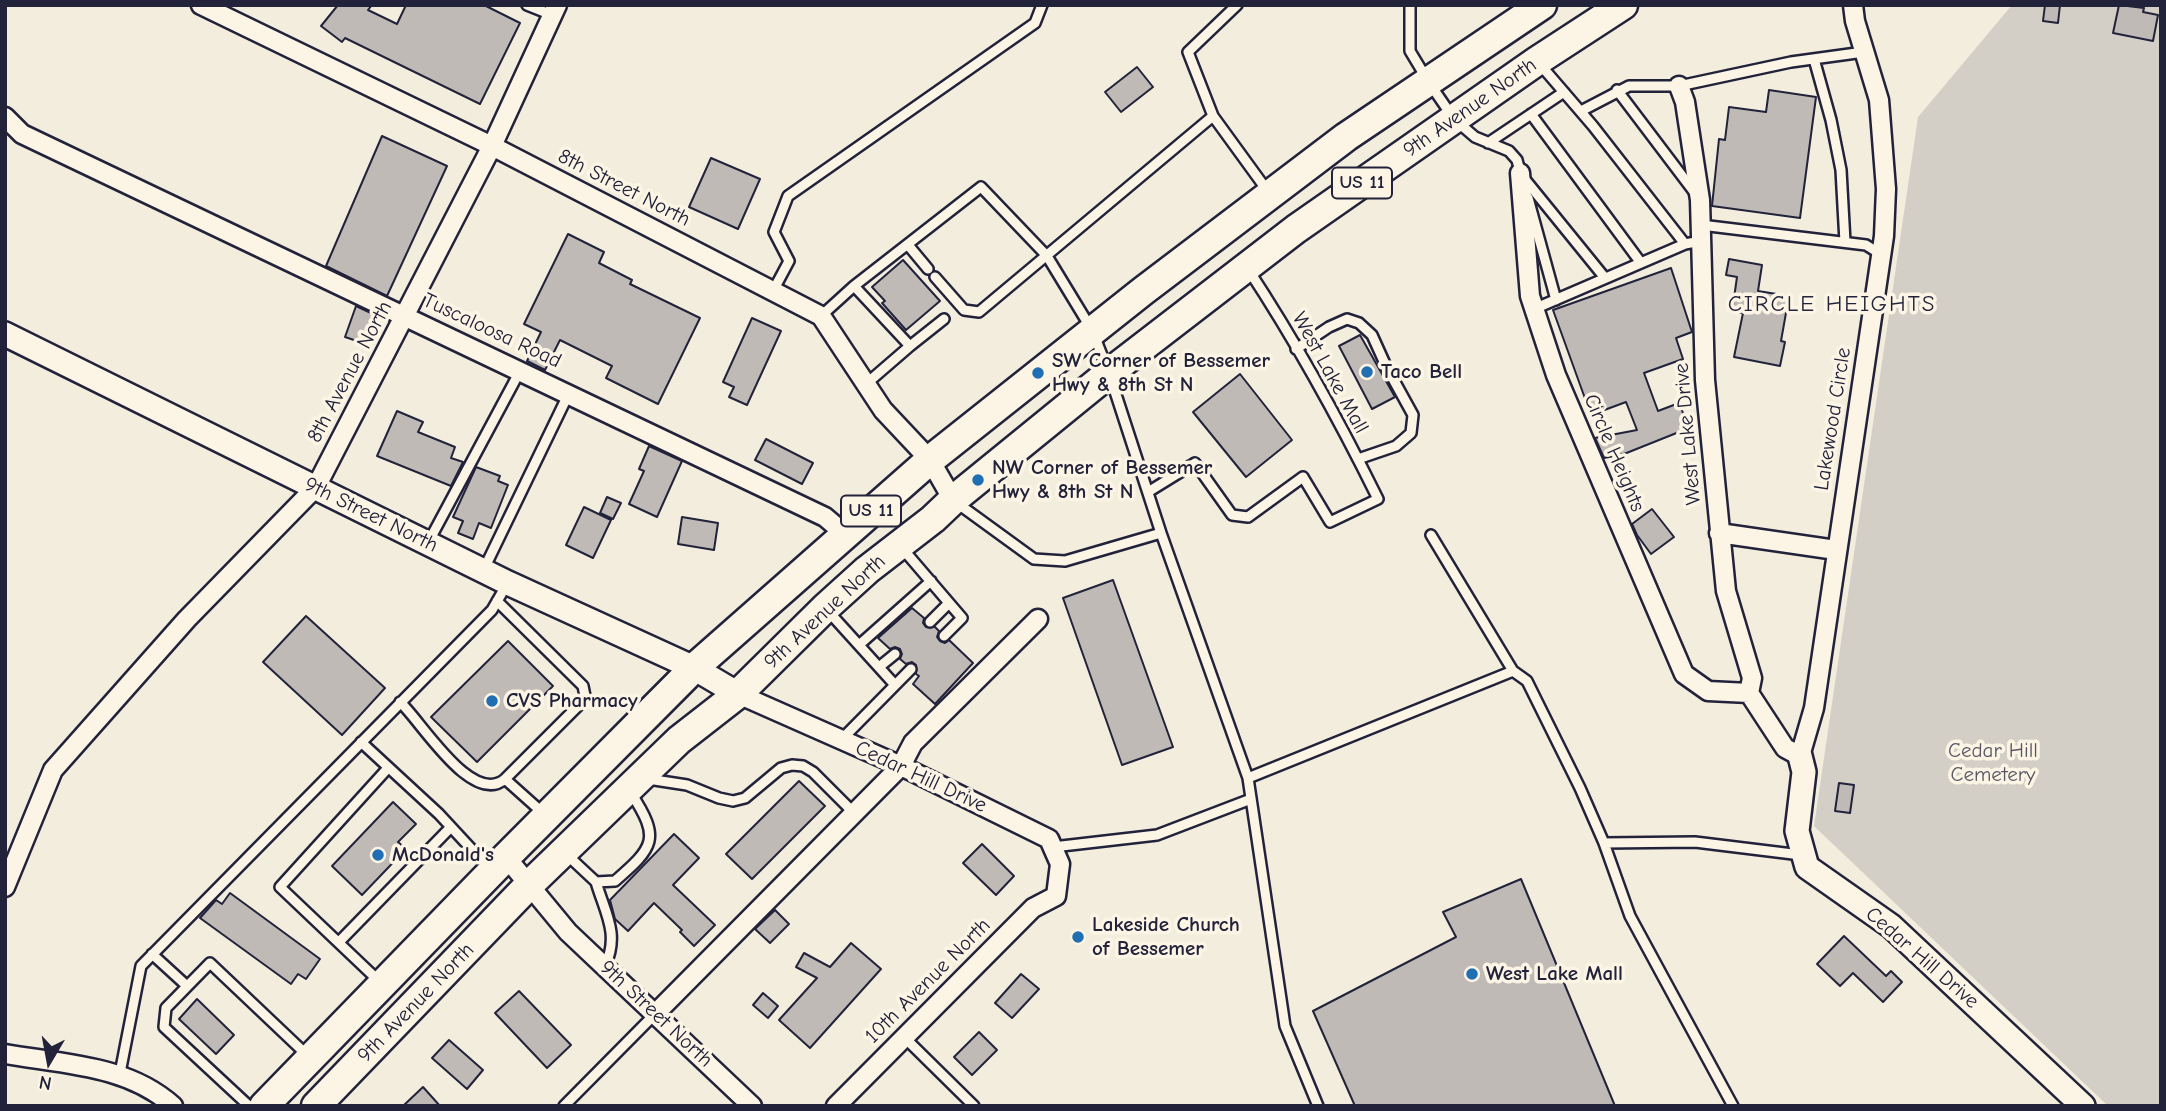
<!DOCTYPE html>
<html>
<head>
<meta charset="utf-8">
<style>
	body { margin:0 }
	#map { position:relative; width:2166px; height:1111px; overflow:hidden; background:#f3edde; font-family:"Comic Neue",sans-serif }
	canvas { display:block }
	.frame { position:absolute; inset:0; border:7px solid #22223b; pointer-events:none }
	.north { position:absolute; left:14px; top:1027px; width:70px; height:70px; -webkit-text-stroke:5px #fcf5e5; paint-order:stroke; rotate:190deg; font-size:19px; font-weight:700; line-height:28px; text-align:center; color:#22223b }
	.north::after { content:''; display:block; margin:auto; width:24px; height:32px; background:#22223b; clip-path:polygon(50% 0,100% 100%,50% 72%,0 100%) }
</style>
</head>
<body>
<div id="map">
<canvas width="2166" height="1111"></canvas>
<div class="frame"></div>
<div class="north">N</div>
</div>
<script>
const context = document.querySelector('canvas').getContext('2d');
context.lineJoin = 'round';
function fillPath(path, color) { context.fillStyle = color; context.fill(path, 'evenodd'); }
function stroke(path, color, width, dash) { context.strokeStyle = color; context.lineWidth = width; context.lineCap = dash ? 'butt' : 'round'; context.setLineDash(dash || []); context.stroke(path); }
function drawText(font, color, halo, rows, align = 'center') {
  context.font = font + ' "Comic Neue",sans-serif'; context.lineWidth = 7; context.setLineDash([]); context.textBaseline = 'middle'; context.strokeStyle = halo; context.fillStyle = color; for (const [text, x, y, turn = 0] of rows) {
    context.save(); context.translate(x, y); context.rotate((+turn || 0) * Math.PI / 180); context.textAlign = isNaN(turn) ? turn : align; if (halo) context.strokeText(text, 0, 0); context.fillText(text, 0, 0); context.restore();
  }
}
fillPath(new Path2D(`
	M2012 5H2161V1106H2108L1814 826 1918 117Z`), '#d4cfc6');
const building = new Path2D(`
	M338 5H372L368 10 397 24 406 5H484L520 23 480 104 345 38 342 42 321 26Z
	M2045 5H2060L2058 23 2043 21Z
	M2119 5 2144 8 2143 12 2158 15 2153 41 2113 33Z
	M1137 67 1153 87 1121 112 1105 92Z
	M1769 90 1816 97 1800 218 1712 206 1719 139 1725 140 1729 107 1766 112Z
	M382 136 447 166 387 296 326 266Z
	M711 158 760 179 738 229 689 207Z
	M568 234 604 252 599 263 632 280 630 284 700 318 658 404 606 378 612 366 560 340 545 370 527 361 541 332 524 324Z
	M1729 259 1762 265 1758 291 1789 296 1781 341 1785 342 1780 366 1734 357 1743 313 1732 312 1737 277 1726 275Z
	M903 260 940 301 906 330 882 303 885 301 872 287Z
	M1671 268 1692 332 1676 338 1683 359 1644 373 1658 411 1679 403 1689 428 1624 454 1604 458 1595 438 1637 430 1626 402 1591 415 1553 310Z
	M356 306 373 314 363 343 345 337Z
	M752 318 781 331 747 405 729 397 734 387 723 382Z
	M1360 335 1395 397 1372 409 1339 346Z
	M1240 374 1292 440 1246 477 1193 412Z
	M397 411 423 422 418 432 455 447 451 458 463 462 451 486 377 456Z
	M766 439 813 463 802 484 755 460Z
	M649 446 682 461 657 517 629 504 644 471 639 469Z
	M476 467 500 476 498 481 508 485 491 528 479 523 473 539 458 533 463 521 453 517Z
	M607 497 621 503 613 519 600 513Z
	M584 507 611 520 593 558 566 545Z
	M1652 509 1674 537 1651 554 1637 535 1632 524Z
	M682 517 718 523 714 550 678 544Z
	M1113 580 1173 747 1122 765 1063 598Z
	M912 608 924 618 923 623 926 627H935L939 631 937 637 940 641 945 643 949 640 973 663 935 704 913 684 919 676 916 674V665L912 662 906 664 900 659 902 654 900 649 895 647 890 649 878 638Z
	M306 616 385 688 342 735 263 662Z
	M508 641 553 686 477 762 431 717Z
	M799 781 825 806 752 879 726 854Z
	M1839 783 1854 785 1850 813 1835 811Z
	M393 802 416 824 398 842 406 849 362 895 332 866Z
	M674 834 699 858 673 885 715 925 694 946 680 932 682 930 654 903 628 931 615 919 610 900Z
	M982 844 1014 876 996 895 963 863Z
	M1521 879 1615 1106H1355L1313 1011 1456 937 1443 912Z
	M230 893 320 959 306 979 298 974 291 984 200 918 216 900 222 904Z
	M775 910 789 924 770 943 755 929Z
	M1844 936 1886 976 1891 971 1902 982 1883 1002 1853 973 1840 986 1817 964Z
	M851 943 881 969 810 1048 779 1020 817 978 796 967 804 953 830 967Z
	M1021 974 1039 989 1012 1018 995 1003Z
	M519 991 571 1045 547 1068 495 1013Z
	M763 993 778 1006 768 1018 753 1005Z
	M197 999 234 1035 216 1054 179 1019Z
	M979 1032 997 1050 972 1075 954 1057Z
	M449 1040 483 1070 467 1089 432 1058Z
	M423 1087 440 1106H403Z`);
fillPath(building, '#bfbab6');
stroke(building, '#22223b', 2);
const service = new Path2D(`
	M527 5 552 15
	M1410 5V51L1428 81 1454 119 1475 137 1509 151 1517 160 1521 175
	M1814 59 1831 120 1841 170 1845 242
	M1538 62 1593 126 1685 244
	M1617 90 1695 193
	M1581 111 1629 86H1679L1791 62 1864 52
	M1531 114 1641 263
	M1213 116 1188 52 1237 5
	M1488 143 1564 92
	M1523 177 1605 278
	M1528 198 1556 300
	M1701 225 1866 245 1882 255
	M908 245 928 269
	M935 277 964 310 979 312 1213 116 1269 193
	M773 291 789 261 774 232 788 196 1035 23 1042 5
	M1534 309 1685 244 1701 241
	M821 316 854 286
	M910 346 944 319
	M1296 349 1329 327 1347 319 1359 323 1372 335 1386 366 1413 415 1411 433 1396 446 1358 459
	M866 384 910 346 854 286 981 187 1047 256 1092 330 1109 373 1161 533 1248 778 1285 1026 1318 1106
	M1148 492 1195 463 1232 515 1248 517 1303 477 1330 522 1378 499C1339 420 1296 342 1248 269
	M957 503 1034 559 1065 561 1161 533
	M1431 535 1513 671 1527 681 1580 788 1604 843 1630 916 1733 1106
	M429 541 520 371
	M902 548 962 618 944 636
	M483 571 569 393
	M828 611 895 685
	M930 622 949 603
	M859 645 931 581
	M879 667 895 654
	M400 702C421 721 472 807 505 779L579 705 585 696 583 686 497 601
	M841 740 911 669
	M361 742 439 814 489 868
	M1248 778 1513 671
	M505 779 543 813
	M648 779 687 785 719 798 733 801 745 798 781 768 792 765 803 766 813 772 854 813
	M1604 843 1695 842 1801 855
	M1053 847 1157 835 1251 799
	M565 853 596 882 615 881C654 847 661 839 631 793
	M596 882C605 913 620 934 605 966
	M339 942 450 828
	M152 954 187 986
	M381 983 280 887 388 768
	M904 1037 974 1106
	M120 1073 141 966 492 610 507 584
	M249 1106 164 1027 166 1008 210 963 307 1055
	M564 1106 656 1013`);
const minor = new Path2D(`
	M201 5 492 146 821 316 883 410 930 460 953 500
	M1679 86 1685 102 1700 200 1705 380 1726 591 1752 678 1749 693 1785 748 1800 756 1814 708 1884 236 1886 189 1879 100 1855 21 1853 5
	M5 117 22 134 825 517 845 534
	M1520 173 1530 296 1556 375 1684 674 1708 691 1749 693
	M1719 533 1836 550
	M738 694 901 766 1049 839 1060 864 1056 896 1033 908 836 1106
	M506 857 568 932 752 1106
	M5 887 53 770 187 619 316 487 492 146 557 5
	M656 1013 901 766 913 743 1038 619
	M5 1054C62 1064 128 1065 173 1106`);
const tertiary = new Path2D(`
	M5 334 508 583 694 668 738 694
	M1800 756 1804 772 1797 831 1807 867 1891 926 2083 1106`);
const primary = new Path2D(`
	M264 1106 506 857 694 668 930 460 1143 291 1346 137 1542 5
	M316 1106 528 886 679 740 738 694 825 608 867 570 933 519 953 500 1109 373 1296 229 1537 61 1623 5`);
stroke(service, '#22223b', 14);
stroke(minor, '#22223b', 23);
stroke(tertiary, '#22223b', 28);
stroke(primary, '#22223b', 33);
stroke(service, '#fcf5e5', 9);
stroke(minor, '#fcf5e5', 18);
stroke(tertiary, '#fcf5e5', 23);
stroke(primary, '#fcf5e5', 28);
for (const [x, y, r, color] of [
	[1367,372,7,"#1f6fb2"],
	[1038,373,7,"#1f6fb2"],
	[978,480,7,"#1f6fb2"],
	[492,701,7,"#1f6fb2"],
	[378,855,7,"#1f6fb2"],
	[1078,937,7,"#1f6fb2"],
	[1472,974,7,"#1f6fb2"]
]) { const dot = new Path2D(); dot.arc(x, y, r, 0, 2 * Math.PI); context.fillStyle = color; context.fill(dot); stroke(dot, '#fcf5e5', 2.5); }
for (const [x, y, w] of [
	[1362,183,60],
	[871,511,60]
]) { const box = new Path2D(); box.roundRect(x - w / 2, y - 15.5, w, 31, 5); context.fillStyle = '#fcf5e5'; context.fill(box); stroke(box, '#22223b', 2); }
drawText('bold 19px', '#22223b', null, [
	["US 11",1362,183],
	["US 11",871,511]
]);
drawText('21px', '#22223b', '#fcf5e5', [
	["9th Avenue North",1470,108,-35],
	["8th Street North",624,188,27],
	["Tuscaloosa Road",492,331,25],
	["8th Avenue North",350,372,-62],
	["West Lake Mall",1330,373,61],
	["Lakewood Circle",1833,419,-81],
	["West Lake Drive",1688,434,-95],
	["Circle Heights",1614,453,67],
	["9th Street North",371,515,26],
	["9th Avenue North",825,612,-43],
	["Cedar Hill Drive",921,777,25],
	["Cedar Hill Drive",1922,958,41],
	["10th Avenue North",928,981,-45],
	["9th Avenue North",416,1003,-46],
	["9th Street North",656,1014,43]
]);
drawText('bold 21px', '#22223b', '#fcf5e5', [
	["SW Corner of Bessemer",1052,361],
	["Hwy & 8th St N",1052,385],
	["Taco Bell",1381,372],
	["NW Corner of Bessemer",992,468],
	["Hwy & 8th St N",992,492],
	["CVS Pharmacy",506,701],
	["McDonald's",392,855],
	["Lakeside Church",1092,925],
	["of Bessemer",1092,949],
	["West Lake Mall",1486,974]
], 'left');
drawText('21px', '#575665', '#fcf5e5', [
	["Cedar Hill",1993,751],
	["Cemetery",1993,775]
]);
context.letterSpacing = '2px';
drawText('23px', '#22223b', '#fcf5e5', [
	["CIRCLE HEIGHTS",1832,304]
]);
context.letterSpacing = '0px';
</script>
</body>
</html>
